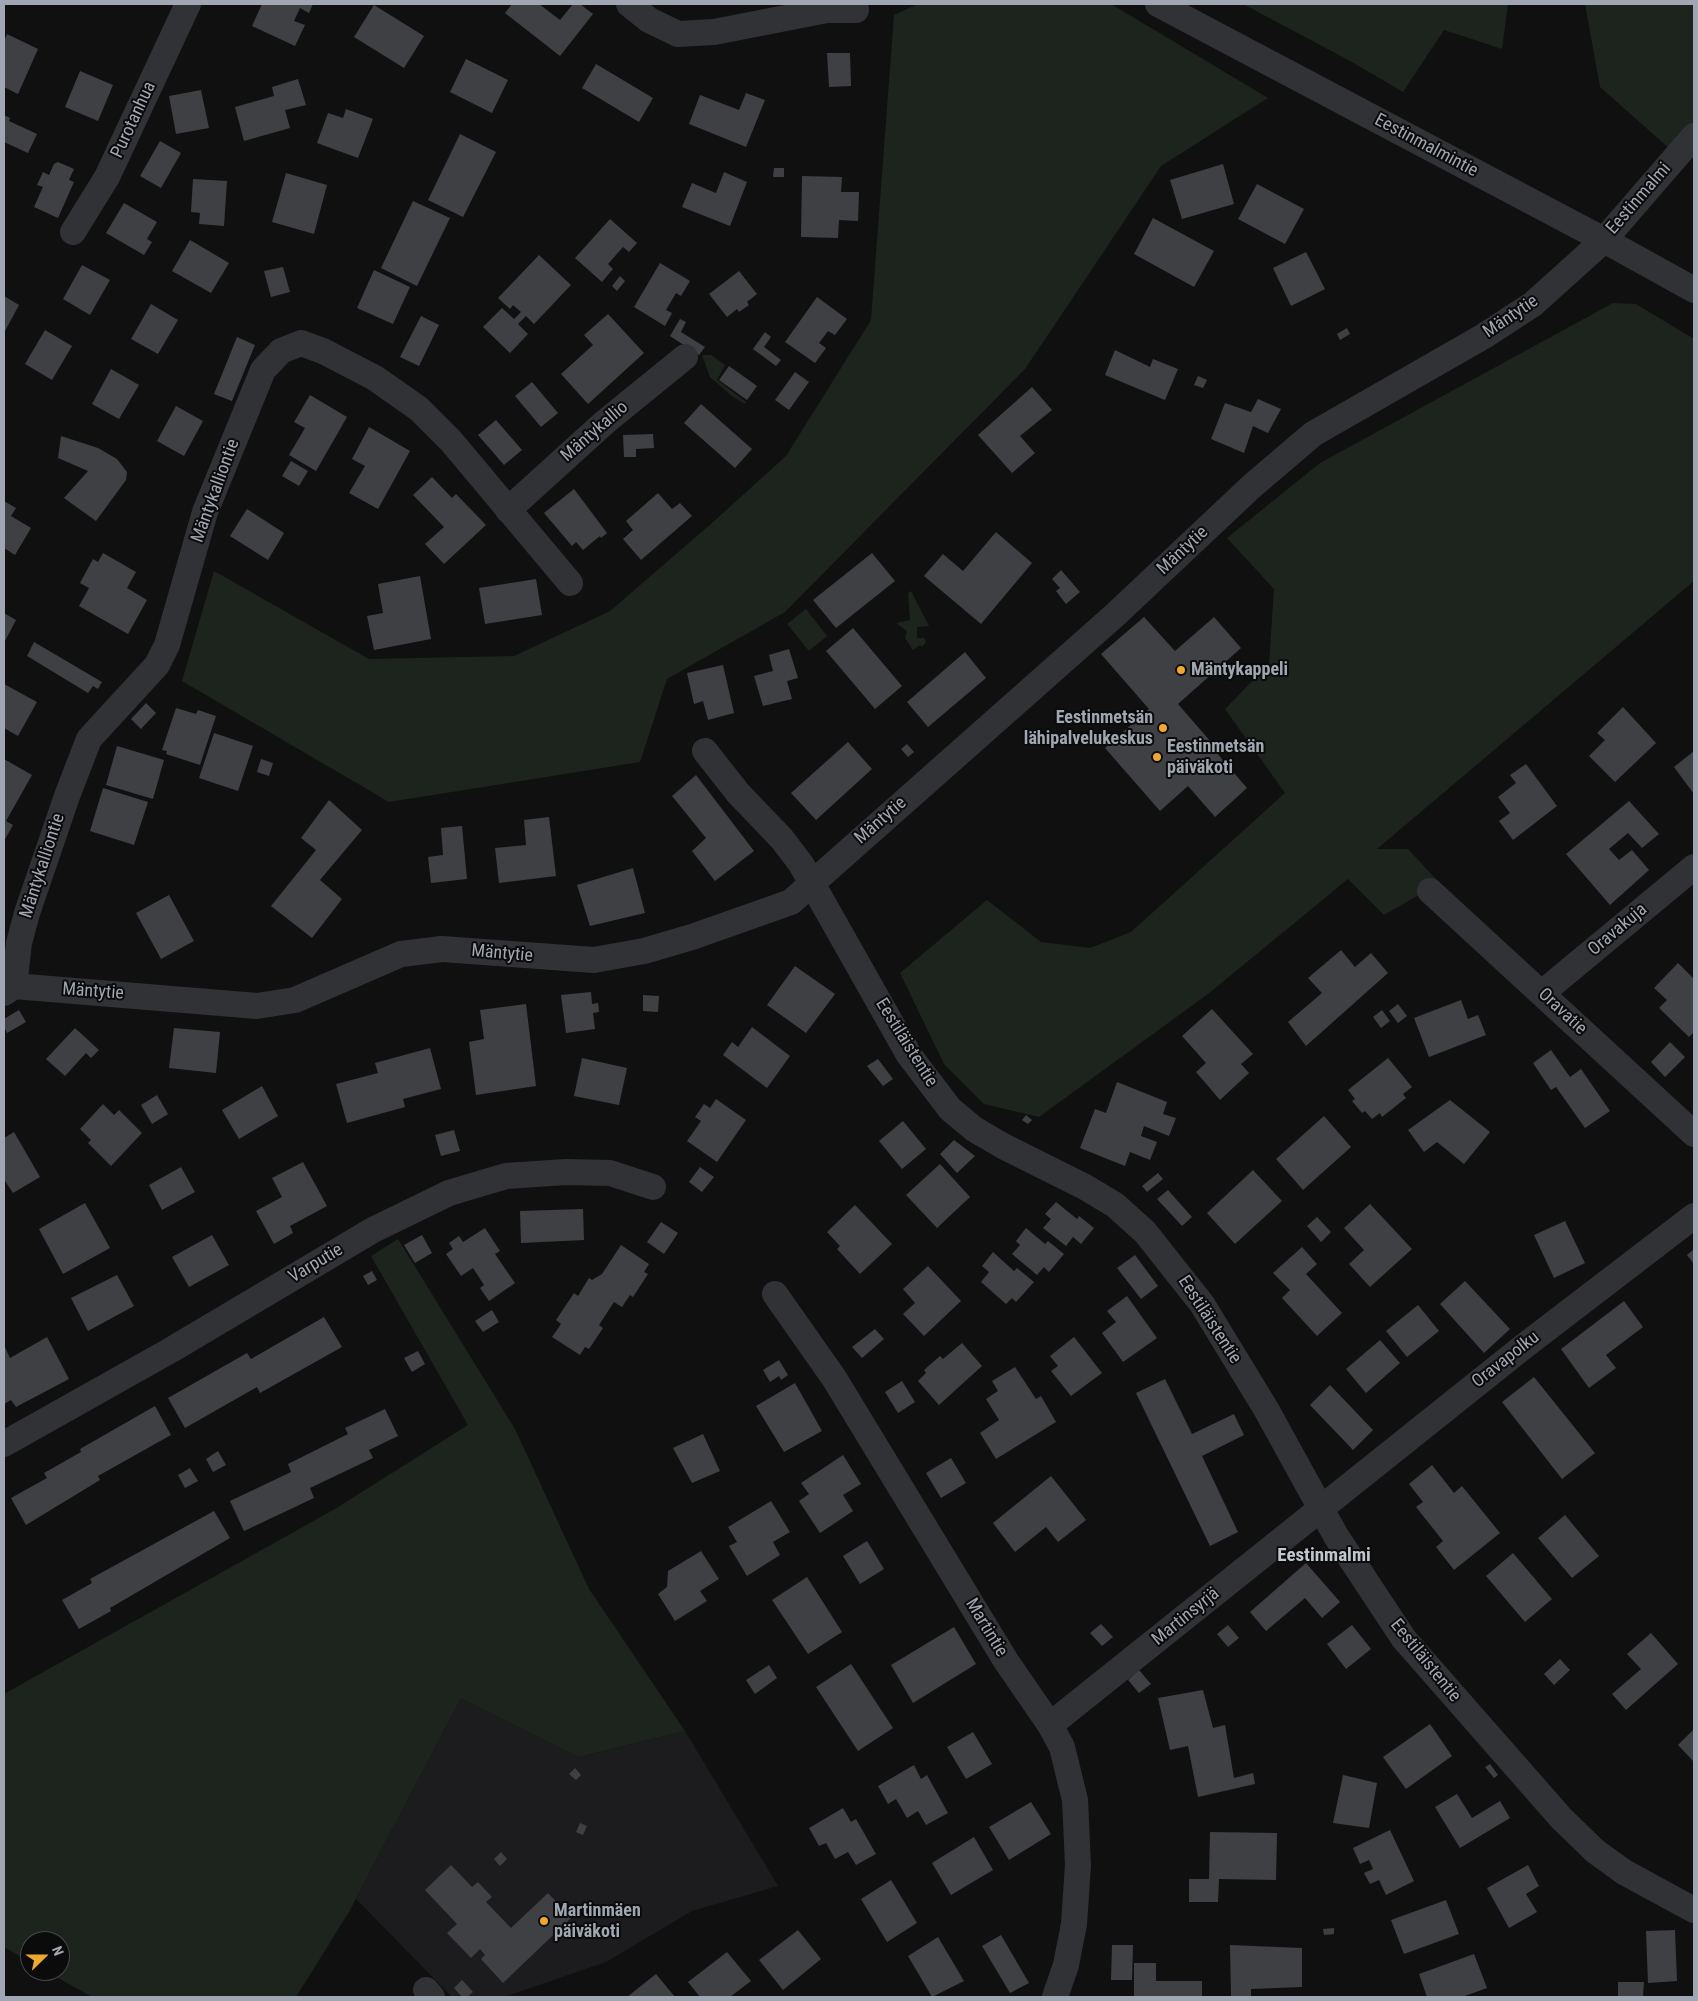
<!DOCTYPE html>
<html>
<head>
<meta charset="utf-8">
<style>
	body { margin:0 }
	#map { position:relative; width:1698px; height:2001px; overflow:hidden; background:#101011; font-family:"Roboto Condensed",sans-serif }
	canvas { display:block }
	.frame { position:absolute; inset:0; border:5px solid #a1a7b2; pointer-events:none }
	.north { position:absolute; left:20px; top:1931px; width:50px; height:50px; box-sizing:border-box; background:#0b0b0c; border:1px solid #47494e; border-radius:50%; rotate:68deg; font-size:14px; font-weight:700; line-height:20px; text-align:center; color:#a1a7b2 }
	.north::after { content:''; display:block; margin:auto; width:18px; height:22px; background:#eda82d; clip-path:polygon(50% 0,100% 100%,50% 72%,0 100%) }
</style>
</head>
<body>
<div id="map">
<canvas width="1698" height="2001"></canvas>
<div class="frame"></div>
<div class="north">N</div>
</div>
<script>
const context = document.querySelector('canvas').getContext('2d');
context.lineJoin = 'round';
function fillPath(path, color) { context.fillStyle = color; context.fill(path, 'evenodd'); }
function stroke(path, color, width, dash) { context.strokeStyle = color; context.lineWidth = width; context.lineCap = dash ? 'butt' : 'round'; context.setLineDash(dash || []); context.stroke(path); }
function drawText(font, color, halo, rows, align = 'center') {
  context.font = font + ' "Roboto Condensed",sans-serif'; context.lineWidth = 4; context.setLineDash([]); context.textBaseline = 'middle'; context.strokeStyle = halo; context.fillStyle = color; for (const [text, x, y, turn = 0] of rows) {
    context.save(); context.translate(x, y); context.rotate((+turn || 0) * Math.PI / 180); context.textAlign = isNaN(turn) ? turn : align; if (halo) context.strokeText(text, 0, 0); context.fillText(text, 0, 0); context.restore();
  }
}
fillPath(new Path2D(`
	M461 1698 579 1757 685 1731 778 1886 692 1911 606 1962 504 1997H452L356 1899Z`), '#1c1c1e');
fillPath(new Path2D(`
	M918 4H1111L1268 98 1161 166 1025 369 785 612 667 679 640 762 389 802 182 681 214 571 369 659 514 656 610 611 712 523 786 456 871 320 894 15Z
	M1243 4H1508L1502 49 1444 30 1403 92 1352 62Z
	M1585 4H1694V122L1670 149 1600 87Z
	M1613 303 1636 304 1694 339V581L1377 849H1408L1436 879 1419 895 1384 915 1348 879 1208 994 1039 1117 984 1104 944 1064 900 973 987 900 1041 942 1090 948 1131 932 1285 793 1225 709 1269 664 1274 589 1227 538 1320 463Z
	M702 355H711L725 365 717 380 746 402 745 404 732 396 710 377Z
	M911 591 929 626 917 627V638H924L926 642 922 647 920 645 913 650 905 638 907 631 896 623 910 620 908 593Z
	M806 609 827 636 809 651 787 624Z
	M398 1239 515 1429 589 1589 685 1731 579 1757 461 1698 349 1912 296 1997H92L46 1971H60V1941H30V1962L4 1947V1694L335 1509 468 1425 371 1256Z`), '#1d241d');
fillPath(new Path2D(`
	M262 4H313L309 13 300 8 294 21 305 25 295 46 252 26Z
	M512 4H539L560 20 573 4H580L593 14 560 56 505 13Z
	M374 5 424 36 404 68 354 37Z
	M7 34 38 49 18 94 4 87V41Z
	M827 53H850L851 86 829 87Z
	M466 59 508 80 492 113 450 92Z
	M596 64 653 98 639 122 582 88Z
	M80 71 113 85 98 121 65 107Z
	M298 79 306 105 285 110 290 128 244 141 235 107 274 96 272 87Z
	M201 90 209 128 176 134 169 96Z
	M746 93 765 100 746 147 689 124 700 95 739 110Z
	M346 109 373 119 358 158 317 143 328 113 343 118Z
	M4 115 10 118 9 121 37 134 28 153 4 142Z
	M460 134 496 152 463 217 428 200Z
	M160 141 181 153 161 188 140 176Z
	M58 162 74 169 69 180 74 182 58 218 34 207 43 187 37 185 43 172 49 175 54 164Z
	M1223 164 1234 204 1182 219 1170 180Z
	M774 168H784V177H773Z
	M724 172 747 182 730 226 682 207 692 183 716 193Z
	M286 173 327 185 314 234 272 222Z
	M802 176 842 177 841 192H859L858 221 839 220 838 238 801 237Z
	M193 179 227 181 224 226 199 224 200 213 191 212Z
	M1257 184 1304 209 1285 244 1238 219Z
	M413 201 450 218 417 286 381 268Z
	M124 203 157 222 147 239 152 242 144 255 106 233Z
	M1153 218 1214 251 1194 287 1134 254Z
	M610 219 637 243 629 252 623 247 608 264 613 269 602 282 575 258Z
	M190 240 229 263 211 293 172 271Z
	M1306 252 1325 289 1291 306 1273 268Z
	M539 255 571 285 534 324 526 316 518 324 528 334 510 353 483 327 502 308 514 319 521 312 513 305 510 309 498 298Z
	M660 263 690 281 681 296 676 293 666 310 672 313 665 326 634 307Z
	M82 265 110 280 90 315 63 299Z
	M283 267 290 292 271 297 264 271Z
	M374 270 410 287 393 324 357 308Z
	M739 271 757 294 747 302 749 305 739 312 737 309 727 317 709 294Z
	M620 276 625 281 617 291 612 286Z
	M4 296 19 305 4 333Z
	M817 297 847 319 835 335 828 331 819 343 826 348 815 363 785 342Z
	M151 304 178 320 158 354 131 339Z
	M608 314 644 353 588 404 561 374 593 345 584 335Z
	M421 316 439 325 419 366 400 357Z
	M680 319 686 322 681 332 705 347 699 355 670 336Z
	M1347 328 1350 334 1340 340 1337 334Z
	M45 330 72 346 52 380 25 364Z
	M765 332 771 337 764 347 781 360 776 366 753 349Z
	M237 337 255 345 232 401 214 394Z
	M1115 350 1150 367 1153 359 1178 369 1165 400 1105 375Z
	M729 366 757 386 747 400 719 380Z
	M111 369 139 385 119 419 92 404Z
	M795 372 809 382 789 410 775 400Z
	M1198 376 1207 380 1203 388 1194 385Z
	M532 382 558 413 541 427 515 396Z
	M1032 387 1052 410 1020 436 1035 453 1012 473 978 435Z
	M310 395 347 417 316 471 289 455 305 428 294 422Z
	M1258 399 1281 409 1268 433 1253 426 1244 453 1211 439 1225 403 1251 412Z
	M701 404 752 449 735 468 684 423Z
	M176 406 203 421 184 456 157 441Z
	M496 420 522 450 504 465 478 435Z
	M369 427 410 451 378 509 349 493 365 466 352 459Z
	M653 434 654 448 636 449V457H624L623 435Z
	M61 436 98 448 117 459 127 472 126 480 96 521 64 498 88 471 58 458Z
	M291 461 308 471 299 486 282 476Z
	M432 477 452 498 456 494 486 525 444 564 425 544 444 527 413 495Z
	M574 489 607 533 601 538 600 536 583 550 576 542 572 546 544 513Z
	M658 493 672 509 680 503 692 516 641 560 623 539 633 530 626 521Z
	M4 501 16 508 11 516 31 528 15 555 4 548Z
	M247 509 284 533 268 560 230 536Z
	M996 532 1032 563 981 624 924 576 943 554 963 571Z
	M103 553 136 572 127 588 147 600 128 634 79 606 89 588 80 583 93 559 98 562Z
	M872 553 895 581 836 628 813 600Z
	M1061 570 1080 592 1066 604 1056 591 1060 588 1052 579Z
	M420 576 431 639 374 650 367 616 383 613 378 584Z
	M536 579 542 615 485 624 479 588Z
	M4 613 16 620 4 643Z
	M1144 617 1175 651 1214 617 1241 648 1178 704 1218 750 1216 752 1247 788 1215 817 1188 786 1160 811 1105 748 1149 709 1101 654Z
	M853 628 902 686 875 709 826 651Z
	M34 642 102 682 98 689 93 686 88 693 27 656Z
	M789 649 798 678 787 681 792 699 763 706 754 676 773 671 769 655Z
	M965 652 986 678 928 727 907 702Z
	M723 665 734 713 708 720 703 701 694 704 687 673Z
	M4 684 37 702 18 736 4 728Z
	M146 703 156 713 141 729 131 719Z
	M1623 707 1656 743 1615 782 1589 756 1605 740 1597 733Z
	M176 708 196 714 198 710 216 716 200 765 166 754 167 751 162 750Z
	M214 733 253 746 238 791 199 778Z
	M848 742 872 769 816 820 791 793Z
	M907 744 914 752 908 757 901 749Z
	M117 746 164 760 153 799 106 785Z
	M1694 751V794L1674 767Z
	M4 759 32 775 6 821 13 825 4 841Z
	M261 759 273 763 269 776 257 772Z
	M1526 764 1557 806 1513 840 1499 821 1510 813 1498 797 1516 783 1510 775Z
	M696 775 754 851 715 881 692 851 706 838 672 796Z
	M103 788 148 802 134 845 90 831Z
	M329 800 362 830 320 880 342 899 312 938 271 906 316 850 301 838Z
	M1629 801 1659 834 1642 848 1628 833 1609 849 1619 860 1632 850 1649 870 1610 905 1566 854Z
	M549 817 556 876 499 883 495 848 526 845 524 820Z
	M462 826 467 879 431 883 428 857 443 855 441 828Z
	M633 868 645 913 590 926 577 885Z
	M169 895 194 941 161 959 136 913Z
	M1341 950 1355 967 1371 953 1388 973 1306 1046 1288 1022 1322 993 1308 978Z
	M1678 963 1694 979V1032L1689 1037 1659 1008 1667 1000 1654 988Z
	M795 966 835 994 806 1033 767 1005Z
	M591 992 592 1004 598 1003 599 1012 593 1013 595 1029 566 1033 561 995Z
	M643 995 659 996 658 1012 643 1011Z
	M1461 1000 1468 1019 1478 1015 1486 1035 1429 1057 1414 1018Z
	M526 1004 536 1086 476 1095 469 1042 484 1039 480 1010Z
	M1398 1004 1407 1016 1398 1023 1389 1011Z
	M1212 1009 1253 1054 1241 1064 1249 1073 1220 1100 1196 1072 1206 1063 1182 1036Z
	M19 1010 26 1022 7 1033 4 1027V1019Z
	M1382 1010 1390 1021 1381 1028 1373 1017Z
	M752 1027 790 1056 767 1088 723 1055 732 1042 738 1047Z
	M75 1028 99 1050 91 1058 86 1053 65 1076 46 1059Z
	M174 1028 220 1032 216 1073 169 1068Z
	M1670 1042 1685 1057 1665 1077 1651 1062Z
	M430 1048 441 1089 403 1099 405 1107 347 1123 336 1084 378 1073 375 1063Z
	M1551 1050 1570 1077 1581 1069 1610 1111 1585 1128 1556 1087 1551 1090 1533 1063Z
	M582 1058 627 1068 619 1105 574 1096Z
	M1388 1058 1412 1087 1403 1094 1406 1098 1382 1117 1380 1113 1372 1119 1365 1111 1362 1113 1352 1101 1355 1099 1348 1090Z
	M878 1059 893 1079 883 1086 867 1066Z
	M1117 1082 1167 1102 1163 1114 1176 1118 1169 1136 1144 1126 1141 1136 1157 1142 1150 1160 1130 1152 1125 1166 1080 1148 1095 1109 1106 1113Z
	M262 1086 278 1116 239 1139 222 1110Z
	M157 1095 168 1114 152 1124 141 1105Z
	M716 1099 746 1120 717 1162 687 1141 701 1121 695 1117 704 1104 710 1108Z
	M1450 1100 1490 1132 1464 1164 1437 1142 1424 1152 1408 1130Z
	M103 1104 114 1115 119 1110 142 1133 111 1166 88 1143 91 1140 80 1129Z
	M1026 1115 1032 1120 1028 1124 1022 1120Z
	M1324 1116 1351 1147 1303 1190 1276 1159Z
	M903 1121 926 1149 902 1169 879 1141Z
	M454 1130 460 1151 441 1156 435 1135Z
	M14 1132 40 1177 13 1193 5 1181 4 1182V1138Z
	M954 1140 975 1156 957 1173 940 1154Z
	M303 1162 327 1206 290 1226 293 1233 274 1244 256 1211 282 1197 272 1178Z
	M940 1164 970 1197 937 1228 906 1195Z
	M181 1167 195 1192 162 1210 149 1185Z
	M700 1167 714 1177 702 1192 689 1182Z
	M1253 1170 1282 1201 1235 1244 1207 1213Z
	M1158 1173 1163 1179 1147 1192 1142 1186Z
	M1168 1190 1192 1217 1182 1226 1157 1199Z
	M1056 1202 1077 1219 1079 1216 1094 1228 1081 1244 1073 1237 1066 1246 1043 1228 1051 1219 1045 1214Z
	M85 1203 110 1248 63 1274 39 1229Z
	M1370 1204 1412 1249 1370 1287 1349 1264 1364 1250 1344 1228Z
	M855 1205 892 1244 860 1274 837 1249 840 1246 827 1232Z
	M583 1209 584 1240 521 1243 520 1211Z
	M1317 1217 1331 1232 1321 1242 1307 1226Z
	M1565 1221 1585 1263 1554 1278 1534 1235Z
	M661 1222 678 1233 664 1254 647 1242Z
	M485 1228 500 1251 495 1254 515 1283 489 1301 480 1288 484 1285 473 1268 461 1276 446 1254 453 1249 449 1243 459 1236 463 1242Z
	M1026 1228 1045 1244 1048 1241 1064 1254 1049 1272 1044 1267 1037 1275 1012 1254 1020 1245 1016 1241Z
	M212 1235 229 1265 189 1287 172 1257Z
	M422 1235 432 1253 415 1263 404 1245Z
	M621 1245 649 1264 644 1272 648 1274 633 1297 630 1295 622 1307 614 1302 599 1325 603 1328 589 1349 585 1347 580 1355 552 1337 561 1324 556 1320 574 1293 578 1296 589 1278 592 1280 602 1274Z
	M1302 1247 1317 1264 1306 1274 1342 1313 1317 1336 1282 1298 1290 1290 1273 1273Z
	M1694 1249V1264L1687 1255Z
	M993 1252 1014 1271 1017 1268 1034 1282 1016 1302 1012 1298 1006 1304 981 1282 989 1272 982 1266Z
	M1135 1255 1158 1286 1141 1299 1117 1268Z
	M928 1266 961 1301 924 1336 903 1314 915 1303 903 1289Z
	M372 1271 377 1280 368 1285 363 1276Z
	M117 1275 134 1306 88 1331 71 1298Z
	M1465 1281 1510 1329 1484 1353 1440 1304Z
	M1127 1296 1157 1338 1123 1362 1102 1333 1116 1322 1107 1311Z
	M1624 1301 1643 1327 1606 1355 1616 1368 1589 1388 1561 1349Z
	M1418 1305 1439 1331 1407 1357 1386 1331Z
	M492 1310 499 1322 483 1332 475 1321Z
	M324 1317 342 1347 260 1393 257 1387 185 1428 168 1398 247 1353 251 1359Z
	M875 1329 884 1339 862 1358 852 1347Z
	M47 1337 69 1379 16 1407 11 1400 4 1404V1345L10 1358Z
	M1074 1337 1102 1373 1071 1396 1051 1371 1058 1366 1050 1356Z
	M1380 1340 1400 1363 1366 1393 1346 1369Z
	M962 1343 982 1366 939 1405 918 1381 926 1373 924 1370 940 1356 943 1359Z
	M418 1351 425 1364 412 1372 404 1358Z
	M779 1360 788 1375 781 1380 779 1376 770 1382 763 1370Z
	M1015 1367 1036 1399 1041 1396 1056 1422 996 1459 980 1433 999 1420 986 1399 998 1391 992 1381Z
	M1534 1377 1595 1453 1562 1479 1502 1402Z
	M1165 1379 1192 1434 1234 1414 1244 1435 1202 1456 1238 1532 1210 1546 1136 1393Z
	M902 1381 915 1402 898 1413 885 1392Z
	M795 1383 822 1431 784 1452 756 1406Z
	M1330 1385 1373 1430 1353 1450 1310 1405Z
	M155 1406 171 1435 98 1476 100 1480 26 1525 11 1498 47 1478 44 1473 81 1452 80 1449Z
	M385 1409 398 1436 369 1450 373 1458 310 1488 314 1498 244 1531 230 1501 291 1472 288 1464 348 1434 345 1428Z
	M703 1434 720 1471 692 1483 673 1448Z
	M218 1451 226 1465 213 1472 206 1459Z
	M843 1455 861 1484 843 1495 853 1511 820 1533 799 1501 809 1494 801 1483Z
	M951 1458 966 1483 941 1498 926 1473Z
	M1432 1465 1454 1493 1462 1486 1500 1533 1454 1570 1436 1547 1443 1541 1416 1507 1423 1502 1409 1484Z
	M190 1468 198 1481 185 1488 178 1475Z
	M1051 1476 1086 1520 1058 1542 1046 1527 1015 1552 993 1523Z
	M771 1501 790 1532 773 1542 780 1555 747 1576 729 1546 737 1542 728 1527Z
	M214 1511 230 1538 110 1608 111 1611 79 1629 62 1600 92 1583 90 1579Z
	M1565 1515 1599 1556 1572 1578 1538 1538Z
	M867 1541 884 1569 860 1584 843 1556Z
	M701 1551 719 1579 700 1591 707 1601 675 1621 658 1594 667 1587 668 1571Z
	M1513 1553 1552 1599 1525 1622 1486 1576Z
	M1306 1563 1340 1602 1322 1618 1305 1598 1266 1631 1250 1612Z
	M807 1577 842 1632 808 1654 772 1600Z
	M1101 1624 1113 1637 1102 1646 1090 1633Z
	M1228 1625 1239 1638 1228 1647 1217 1634Z
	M1352 1625 1371 1649 1346 1669 1327 1644Z
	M954 1627 976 1664 913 1703 891 1665Z
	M1651 1633 1678 1664 1626 1710 1612 1694 1641 1669 1627 1654Z
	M1560 1659 1570 1670 1554 1685 1544 1674Z
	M851 1664 893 1728 858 1751 816 1687Z
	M769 1665 777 1678 755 1694 746 1680Z
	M1139 1670 1151 1684 1139 1693 1128 1680Z
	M1203 1690 1213 1728 1225 1725 1234 1778 1253 1773 1255 1784 1198 1797 1188 1746 1170 1750 1158 1698Z
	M1430 1724 1452 1756 1406 1789 1383 1757Z
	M1694 1729V1762L1678 1745Z
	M973 1732 992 1764 966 1779 947 1747Z
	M1490 1764 1498 1775 1494 1778 1485 1767Z
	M914 1765 921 1779 927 1775 948 1813 926 1825 918 1811 907 1818 896 1799 888 1804 878 1786Z
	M575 1768 581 1775 576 1780 569 1774Z
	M1343 1775 1377 1783 1369 1828 1333 1823Z
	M1457 1794 1472 1818 1500 1801 1510 1818 1460 1848 1435 1807Z
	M1031 1802 1051 1834 1009 1860 989 1827Z
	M843 1808 851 1822 856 1819 876 1854 856 1865 848 1852 835 1859 826 1843 819 1846 809 1828Z
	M580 1823 587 1826 583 1835 576 1832Z
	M1390 1830 1414 1881 1386 1895 1379 1880 1370 1884 1364 1873 1373 1869 1369 1860 1360 1864 1353 1848Z
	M1210 1832 1277 1833 1276 1880 1219 1879 1218 1902H1189V1879H1209Z
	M974 1837 993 1870 951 1895 932 1863Z
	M501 1852 507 1859 500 1866 494 1859Z
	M451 1865 472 1887 478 1882 492 1897 486 1902 511 1928 548 1893 571 1918 503 1983 481 1959 485 1955 480 1949 471 1958 447 1933 457 1924 425 1890Z
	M1528 1865 1539 1886 1526 1894 1537 1912 1509 1928 1487 1888Z
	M891 1880 917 1923 887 1942 861 1899Z
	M1446 1900 1459 1934 1404 1954 1391 1920Z
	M1334 1928V1934L1324 1935 1323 1929Z
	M798 1930 821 1959 783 1990 759 1960Z
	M1675 1930 1677 1981 1648 1983 1646 1931Z
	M1001 1935 1029 1983 1010 1993 982 1946Z
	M938 1937 964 1981 932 1997 908 1956Z
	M1112 1945H1133L1132 1980H1111Z
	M1230 1945 1302 1948V1987L1251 1989V1997H1231Z
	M727 1952 751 1981 730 1997H700L688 1982Z
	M1474 1954 1487 1988 1462 1997H1427L1419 1974Z
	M1134 1963H1156V1981H1202V1997H1134Z
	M656 1974 675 1997H627Z
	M462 1980 473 1992 467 1997H462L454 1988Z
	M1618 1982H1644L1643 1997H1618Z`), '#3f4044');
stroke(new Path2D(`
	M629 4 649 20 678 34 714 32 827 10H856
	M1158 4 1604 240 1694 290
	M73 232 107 177 188 4
	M508 510 605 422 685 357
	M705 751 738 793 782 839 801 864 909 1055 950 1109 974 1129 1003 1146 1085 1187 1115 1205 1145 1232 1202 1304 1266 1409 1336 1536 1404 1639 1561 1818 1595 1851 1624 1872 1694 1910
	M1430 891 1694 1134
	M14 986 19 943 27 913 67 796 89 739 157 665 167 645 205 512 263 370 281 351 301 343 323 351 375 378 419 409 451 441 570 583
	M4 993 14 986 257 1006 295 1000 401 954 442 949 594 960 644 951 692 937 791 902 1115 615 1252 486 1313 434 1484 336 1533 304 1604 240 1694 136
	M1542 993 1694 867
	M775 1294 834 1378 1006 1661 1050 1725 1062 1747 1075 1800 1078 1865 1074 1924 1066 1965 1055 1997
	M4 1444 171 1350 373 1230 449 1193 506 1176 566 1172 610 1173 653 1187
	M1050 1725 1523 1347 1694 1216
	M426 1990 432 1997`), '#313236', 26);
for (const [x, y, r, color] of [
	[1181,670,5,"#eda82d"],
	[1163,728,5,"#eda82d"],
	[1157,757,5,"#eda82d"],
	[544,1921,5,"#eda82d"]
]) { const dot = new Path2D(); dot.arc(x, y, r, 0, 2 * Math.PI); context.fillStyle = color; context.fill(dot); stroke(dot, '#0b0b0c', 2); }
drawText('18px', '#a1a7b2', '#0b0b0c', [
	["Purotanhua",134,120,-65],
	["Eestinmalmintie",1426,146,28],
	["Eestinmalmi",1639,199,-49],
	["Mäntytie",1511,317,-34],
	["Mäntykallio",595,432,-41],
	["Mäntykalliontie",216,491,-70],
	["Mäntytie",1183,551,-43],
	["Mäntytie",881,821,-41],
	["Mäntykalliontie",43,866,-72],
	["Oravakuja",1618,930,-40],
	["Mäntytie",502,954,5],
	["Mäntytie",93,992,4],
	["Oravatie",1562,1012,43],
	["Eestiläistentie",906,1043,58],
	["Varputie",316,1264,-31],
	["Eestiläistentie",1209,1320,57],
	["Oravapolku",1506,1360,-38],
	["Martinsyrjä",1186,1617,-39],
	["Martintie",986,1628,59],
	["Eestiläistentie",1425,1661,51]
]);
drawText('bold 18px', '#a1a7b2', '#0b0b0c', [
	["Mäntykappeli",1191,670],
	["Eestinmetsän",1153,718,"right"],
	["lähipalvelukeskus",1153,739,"right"],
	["Eestinmetsän",1167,747],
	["päiväkoti",1167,768],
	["Martinmäen",554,1911],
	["päiväkoti",554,1932]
], 'left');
drawText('bold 19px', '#c2c6ce', '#0b0b0c', [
	["Eestinmalmi",1324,1556]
]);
</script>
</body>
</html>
